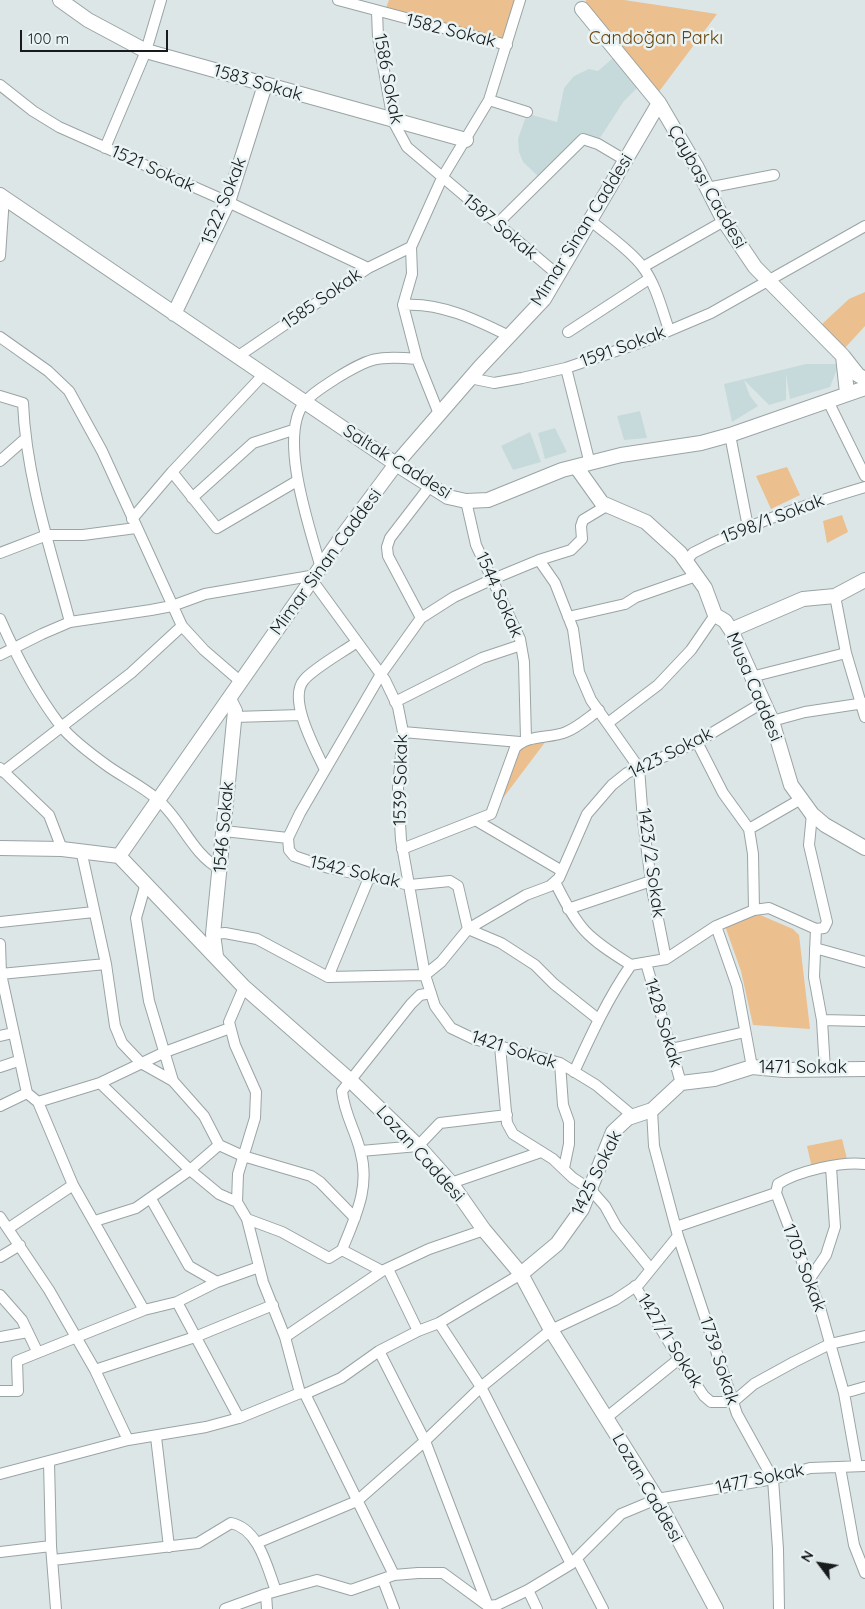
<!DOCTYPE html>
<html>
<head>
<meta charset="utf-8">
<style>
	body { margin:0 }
	#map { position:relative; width:865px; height:1609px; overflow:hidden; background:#dce6e7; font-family:Quicksand,sans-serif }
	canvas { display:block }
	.north { position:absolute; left:795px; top:1539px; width:50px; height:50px; -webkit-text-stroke:4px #e9f3f4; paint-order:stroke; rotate:301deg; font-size:14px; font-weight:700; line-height:20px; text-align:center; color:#181b1c }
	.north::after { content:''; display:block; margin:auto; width:18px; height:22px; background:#181b1c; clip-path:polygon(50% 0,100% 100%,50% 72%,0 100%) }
	.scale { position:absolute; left:20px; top:30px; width:148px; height:22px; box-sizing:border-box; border:2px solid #181b1c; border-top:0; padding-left:6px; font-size:15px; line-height:18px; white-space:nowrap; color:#181b1c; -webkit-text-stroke:4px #e9f3f4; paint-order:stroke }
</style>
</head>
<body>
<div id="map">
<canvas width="865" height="1609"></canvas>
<div class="north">N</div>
<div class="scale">100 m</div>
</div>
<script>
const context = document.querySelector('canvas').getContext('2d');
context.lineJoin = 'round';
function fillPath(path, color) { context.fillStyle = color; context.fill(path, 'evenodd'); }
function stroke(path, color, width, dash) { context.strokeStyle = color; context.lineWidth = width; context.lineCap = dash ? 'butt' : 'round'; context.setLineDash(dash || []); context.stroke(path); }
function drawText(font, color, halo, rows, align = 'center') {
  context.font = font + ' Quicksand,sans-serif'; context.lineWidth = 5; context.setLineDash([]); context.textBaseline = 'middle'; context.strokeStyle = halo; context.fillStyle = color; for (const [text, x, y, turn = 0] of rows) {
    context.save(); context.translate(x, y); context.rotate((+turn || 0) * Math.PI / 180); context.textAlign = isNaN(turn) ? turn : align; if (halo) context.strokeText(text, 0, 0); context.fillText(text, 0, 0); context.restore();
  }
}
fillPath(new Path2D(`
	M613 58 639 86 624 101 598 141 581 136 539 177 523 162 519 152 518 139 525 119 532 115 557 122 564 88 574 76 589 69 598 71Z
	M806 364H839L830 387 790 399 786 374V400L769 405 744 380 750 396 758 406 732 422 724 384Z
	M640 411 647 438 624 440 617 416Z
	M555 428 567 452 545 459 538 433Z
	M530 432 541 462 513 470 501 446Z`), '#c7dadb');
fillPath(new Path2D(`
	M389 0H516L504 40 386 8Z
	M586 0H624L717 14 658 93 584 7Z
	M865 292V326L844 349 821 325 849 299Z
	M787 467 800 495 771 509 756 476Z
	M842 515 848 532 827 543 823 521Z
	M549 737 491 814 515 748Z
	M753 912 793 929 799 935 810 1029 753 1025 741 971 725 926Z
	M842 1139 847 1159 812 1168 807 1146Z`), '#ebbf8e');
const street = new Path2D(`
	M338 0 507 45
	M377 12 378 37 393 121 407 147 558 275
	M0 85 33 111 59 127 228 202 368 268
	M489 100 527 112
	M105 148 146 51 161 0
	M707 188 774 175
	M590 220C607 235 628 248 642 266 656 284 662 310 669 330
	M497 224 583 139 598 144 625 160
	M0 256 4 197
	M643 267 724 221
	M403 305C440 302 477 320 509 336
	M568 332 649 279
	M0 337 48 371 69 391 102 451 182 626 204 650 241 682
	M237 357 368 268 411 247
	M566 368 590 464
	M470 378 494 383 522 378 566 368 645 341 711 313 865 226
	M0 396 23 403C26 477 51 551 70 622
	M828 401 865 476
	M439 414 417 359 403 305 412 274 411 247 442 178 489 100 520 0
	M730 435 748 527
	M0 461 25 439
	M172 472 217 528 297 481
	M192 498 253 443 293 430
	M466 501 476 545 520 639 524 662 526 739
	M132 519 172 472 263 375
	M0 553 47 535H83L136 528
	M539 560 555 583 573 629 579 672 591 700 639 768 643 821 652 889 666 959
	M686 561 693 553C748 524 805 505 865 487
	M321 568C310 529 277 435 305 402 312 393 326 385 335 379 369 358 377 355 417 359
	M312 580 385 680 398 707 403 732 398 788 401 840 425 975 435 1006 451 1028 474 1039 560 1063 596 1085 633 1116
	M835 596 846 653 865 717
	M568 617 625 604 636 597 696 576
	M421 618 388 556 387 547 390 538 430 486
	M0 619C15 653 37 695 60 725 71 739 95 757 109 767 125 778 143 787 157 799 182 820 191 853 220 869
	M0 655 42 634 70 622 151 610 172 606 205 594 316 575
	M751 677 846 653
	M395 702 482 658 521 645
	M234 717 301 715
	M772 721 805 712 865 703
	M608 723 658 685 691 650 715 615
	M403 732 520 742
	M697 742 723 793 749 829 753 854 754 910
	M0 768 49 815 62 849
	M325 770C316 750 287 699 304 680 314 668 343 652 357 642
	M3 772 131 673 182 626
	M812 814 809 845 827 922 824 928 816 929
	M477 821 562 871
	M749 829 801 799
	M224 831 288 838
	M402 849 491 814 515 748C528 734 549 739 566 732 578 727 589 717 599 710
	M81 850 106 964 115 1026 122 1043 141 1063 173 1081 204 1116 219 1145 243 1156 311 1176 320 1182 355 1218
	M555 882C578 929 586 937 631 965
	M146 883 136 918 149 1001 173 1081
	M568 909 651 881
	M0 922 94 912
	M716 926 737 986 752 1067
	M816 929 814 977 822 1020 825 1070
	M213 934 225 933 257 939 328 977 425 975
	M0 944 1 974 27 1093 38 1102 73 1185 144 1310
	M815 948 865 962
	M646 963 681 1083
	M0 974 106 964
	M425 975 441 962 468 929 526 895 550 886 559 878 587 814 612 785 627 773 697 742 762 703
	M328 977 369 878
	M244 987 229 1022 235 1045 256 1092 255 1118 238 1174 237 1202 247 1219 263 1282 285 1337 300 1393
	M598 1019 554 984 535 965 501 943 468 929 458 886 450 881 410 885 329 868 294 856 289 850 288 838 300 813 381 674 421 618 454 597 493 579 539 560 571 550 582 539 581 526 583 520 608 505
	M822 1020 865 1021
	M0 1036 13 1033
	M500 1046 507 1123 513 1134 553 1159 573 1178 591 1190 605 1206 616 1226 650 1268
	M671 1049 745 1032
	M560 1063 563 1105 569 1122V1144L564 1168
	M0 1067 18 1061
	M574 1072C591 1035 608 998 631 965L666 959 716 926 754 910 769 908 816 929
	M100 1083 190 1170 219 1194 237 1202
	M38 1102 100 1083 165 1052 230 1028
	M0 1106 27 1093
	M652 1110 654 1146 678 1236 737 1414 773 1479 778 1549 779 1609
	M361 1151 418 1146 440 1123 507 1115
	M451 1183 541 1152
	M776 1193 821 1311 844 1393 857 1466
	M151 1199 189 1266 217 1282
	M0 1217 49 1290 95 1370 128 1440
	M247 1219 282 1232 329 1258 342 1250 382 1271
	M95 1221 136 1208 190 1170 219 1145
	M676 1227 776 1193 778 1184C798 1171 842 1161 865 1164
	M9 1228 73 1185
	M342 1250C355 1217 371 1187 360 1150 355 1130 344 1113 342 1091L411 1004 420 995 431 993
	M0 1257 20 1245
	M388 1269 418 1331
	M809 1280 826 1255 835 1227 831 1167
	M635 1286 679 1359 704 1396 711 1402H733L754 1384 794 1362 830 1344 865 1336
	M0 1295 22 1320 37 1351
	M177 1302 239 1418
	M439 1323 481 1387 571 1564
	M0 1337 28 1332
	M285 1337 382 1271 429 1249 484 1230
	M379 1351 425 1441 488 1606
	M95 1370 195 1337 273 1305
	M0 1391H18L17 1361 144 1310 177 1302 217 1282 259 1267
	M844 1393 865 1387
	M305 1394 394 1575
	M606 1418 679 1359
	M156 1437 169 1547
	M49 1462 51 1546 56 1609
	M840 1467 854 1545 865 1573
	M0 1474 128 1440 206 1427 239 1418 300 1393 305 1394 341 1378 379 1351 418 1331 439 1323 521 1274
	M257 1543 357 1501 425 1441 481 1387 551 1330 615 1300 639 1284 678 1236
	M0 1552 51 1546
	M577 1559 603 1609
	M53 1560 198 1543 231 1523C259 1529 267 1567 276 1591
	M383 1580 394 1609
	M528 1590 537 1609
	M266 1594 267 1609
	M225 1609 266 1594 317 1580 351 1590 394 1575 418 1573H443L488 1606 497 1605 528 1590 571 1564 621 1514 657 1499 773 1479 810 1468 865 1466`);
const secondary = new Path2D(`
	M60 0 88 20 146 51 466 140
	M582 9 659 103 696 166 724 221 755 267 843 356 858 375 865 379
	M0 195 396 464 448 497 466 501 488 500 562 470 621 455 701 443 730 435 865 388
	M174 314 228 202 265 85
	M843 356 847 393
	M577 468 602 503 646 522 680 553 705 588 715 615 725 621 731 630 772 721 791 785 812 814 825 825 865 848
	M731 630 803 599 835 596 865 580
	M0 848 62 849 119 856 244 987 351 1081 418 1146 451 1183 484 1230 521 1274 551 1330 657 1499 716 1609
	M119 856 341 538 396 464 480 367 544 299 659 103
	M216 956 213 934 235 711 229 699
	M521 1274 557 1244 582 1209 613 1132 628 1118 652 1110 681 1083 714 1079 752 1067 784 1070 865 1069`);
stroke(street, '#9aa4a4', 12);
stroke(secondary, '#9aa4a4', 16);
stroke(street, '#fff', 10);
stroke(secondary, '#fff', 14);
drawText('18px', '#181b1c', '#e9f3f4', [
	["1582 Sokak",451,31,14],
	["1586 Sokak",388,79,79],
	["1583 Sokak",258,83,16],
	["1521 Sokak",153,169,24],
	["Çaybaşı Caddesi",707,187,60],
	["1522 Sokak",224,201,-68],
	["1587 Sokak",500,227,40],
	["Mimar Sinan Caddesi",582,230,-58],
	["1585 Sokak",322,299,-35],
	["1591 Sokak",623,347,-20],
	["Saltak Caddesi",397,462,32],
	["1598/1 Sokak",773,519,-21],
	["Mimar Sinan Caddesi",326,562,-54],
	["1544 Sokak",499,595,66],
	["Musa Caddesi",754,687,67],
	["1423 Sokak",671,753,-27],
	["1539 Sokak",401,780,-89],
	["1546 Sokak",224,827,-85],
	["1423/2 Sokak",651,863,82],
	["1542 Sokak",355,872,13],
	["1428 Sokak",663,1023,73],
	["1421 Sokak",514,1050,18],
	["1471 Sokak",803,1068],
	["Lozan Caddesi",420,1154,48],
	["1425 Sokak",597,1173,-64],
	["1703 Sokak",804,1268,69],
	["1427/1 Sokak",670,1341,58],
	["1739 Sokak",719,1361,72],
	["1477 Sokak",760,1479,-12],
	["Lozan Caddesi",647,1488,60]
]);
drawText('18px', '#6c4408', '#e9f3f4', [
	["Candoğan Parkı",656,39]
]);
</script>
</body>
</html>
